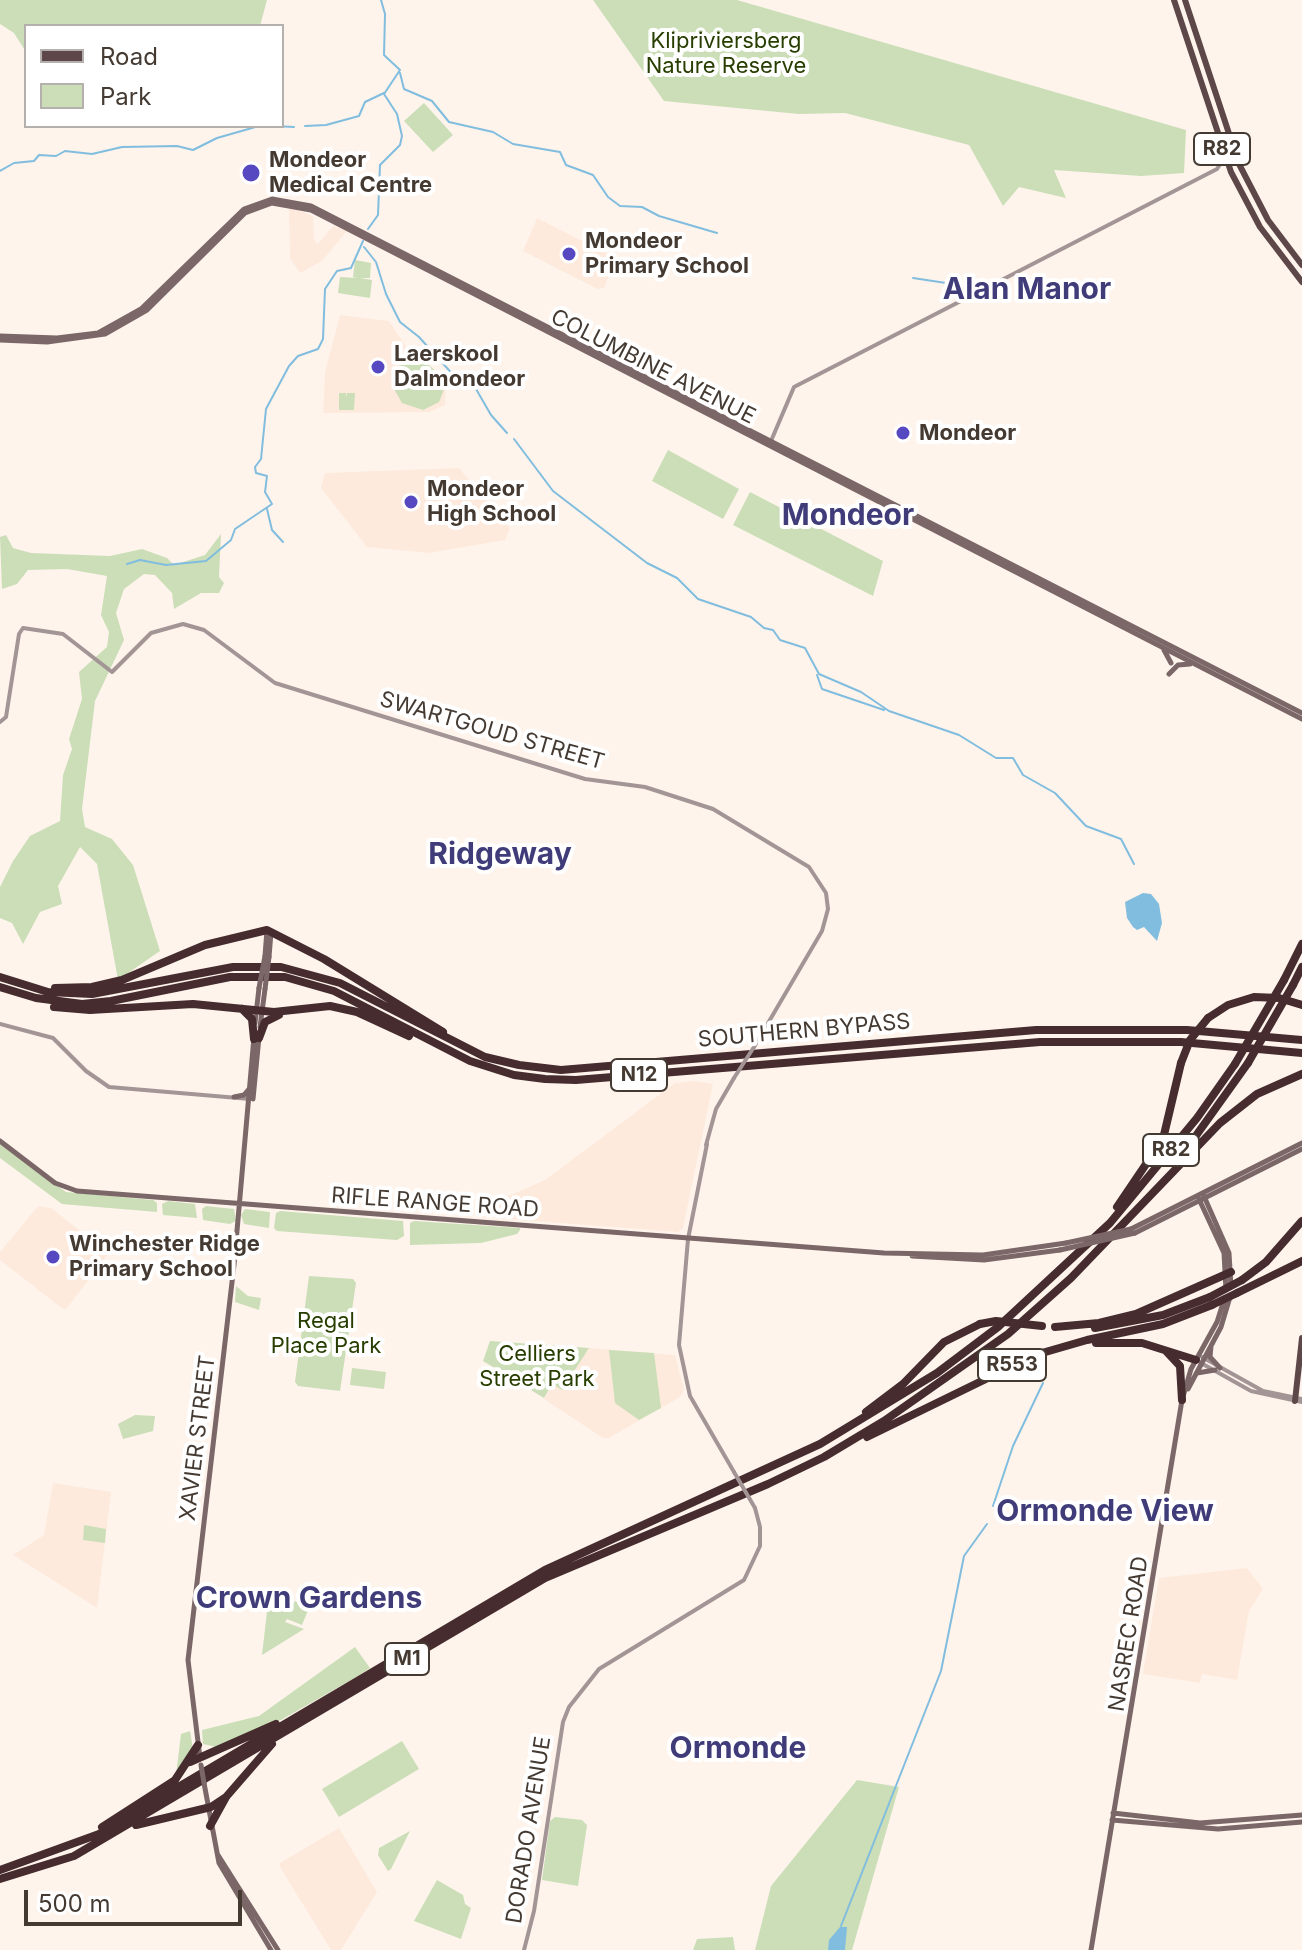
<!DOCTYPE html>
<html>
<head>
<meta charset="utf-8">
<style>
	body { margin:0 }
	#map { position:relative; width:1302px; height:1950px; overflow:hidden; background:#fef4ec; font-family:Inter,sans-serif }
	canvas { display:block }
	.legend { position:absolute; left:24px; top:24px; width:260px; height:104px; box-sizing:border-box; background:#fff; border:2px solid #b4b0ad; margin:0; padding:10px 14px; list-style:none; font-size:24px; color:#443a32 }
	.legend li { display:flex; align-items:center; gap:16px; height:40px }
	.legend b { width:40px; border:2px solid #b4b0ad }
	.scale { position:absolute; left:24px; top:1890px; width:218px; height:36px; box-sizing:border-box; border:4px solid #443a32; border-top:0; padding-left:10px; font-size:24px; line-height:28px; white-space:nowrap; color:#443a32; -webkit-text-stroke:6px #fff; paint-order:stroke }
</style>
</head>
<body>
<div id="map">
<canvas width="1302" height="1950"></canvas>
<ul class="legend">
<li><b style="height:10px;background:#5e4749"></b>Road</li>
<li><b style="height:22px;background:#cbdeb7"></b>Park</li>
</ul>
<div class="scale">500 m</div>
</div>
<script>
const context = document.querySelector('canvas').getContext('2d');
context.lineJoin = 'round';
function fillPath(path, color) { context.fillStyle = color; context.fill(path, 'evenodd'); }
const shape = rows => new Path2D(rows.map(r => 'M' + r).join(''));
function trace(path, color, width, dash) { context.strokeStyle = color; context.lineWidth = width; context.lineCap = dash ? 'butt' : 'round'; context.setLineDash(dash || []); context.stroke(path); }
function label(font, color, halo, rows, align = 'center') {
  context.font = font + ' Inter,sans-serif'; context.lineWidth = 8; context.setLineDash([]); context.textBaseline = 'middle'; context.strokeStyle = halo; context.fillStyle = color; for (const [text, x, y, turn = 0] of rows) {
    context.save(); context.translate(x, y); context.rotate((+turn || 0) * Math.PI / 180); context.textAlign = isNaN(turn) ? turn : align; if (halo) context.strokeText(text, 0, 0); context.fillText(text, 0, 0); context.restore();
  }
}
fillPath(shape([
	[292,208,313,216,314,240,318,244,333,226,347,231,322,261,300,273,290,258,289,209],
	[537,218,616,258,604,288,598,289,523,251],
	[340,315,389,321,407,348,441,375,446,386,445,405,429,412,323,413,325,372],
	[459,468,510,528,505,540,429,553,367,547,321,488,325,473],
	[695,1081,713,1084,683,1228,678,1232,482,1217,481,1208,545,1180,675,1083],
	[38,1206,51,1208,109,1253,67,1308,63,1309,0,1260,0,1252],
	[589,1348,675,1355,684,1390,680,1397,609,1438,603,1438,544,1399,552,1384,562,1389],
	[53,1483,111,1492,97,1608,13,1555,44,1535],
	[1247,1568,1263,1589,1249,1611,1237,1680,1202,1674,1200,1683,1143,1674,1159,1578],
	[339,1828,377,1892,341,1950,331,1950,280,1867,280,1863]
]), '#feeadc');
fillPath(shape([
	[0,0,267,0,260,26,26,26,26,52,14,33,0,24],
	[593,0,737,0,1186,130,1184,173,1141,176,1054,170,1066,198,1019,187,1003,206,969,145,845,113,799,114,664,101],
	[424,103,453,135,433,152,404,121],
	[355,260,371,263,370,278,360,278,372,280,370,298,338,293,340,277,357,278,353,277],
	[419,356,440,375,445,387,439,402,423,410,402,403,393,387,399,366],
	[339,393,346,393,346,398,347,393,355,393,354,410,339,410],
	[668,450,739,489,723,519,652,481],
	[750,492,883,561,873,596,733,525],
	[221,534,219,577,224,583,219,593,201,593,174,609,172,593,155,575,144,574,124,589,116,613,124,640,95,701,82,809,85,827,112,839,133,865,160,951,118,980,97,864,80,847,58,886,62,904,40,912,23,944,12,923,0,918,0,887,13,861,30,836,60,821,63,775,72,749,69,739,82,699,79,672,107,647,109,632,101,615,107,576,67,569,28,570,17,584,2,589,0,537,6,535,13,548,31,553,110,556,142,549,167,558,174,565,205,555],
	[0,1144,66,1192,153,1200,157,1203,157,1212,62,1204,0,1158],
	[168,1201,195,1204,197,1218,163,1215,162,1204],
	[206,1206,234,1209,236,1221,230,1224,203,1220,202,1209],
	[245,1209,270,1212,269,1228,244,1224,241,1215],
	[280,1211,403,1221,404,1236,397,1240,277,1231,274,1228,276,1213],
	[414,1221,520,1228,520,1230,517,1234,481,1243,410,1245,410,1223],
	[309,1276,353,1279,356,1283,340,1391,298,1386,295,1382],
	[236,1286,248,1296,261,1298,259,1310,235,1302],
	[490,1341,589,1348,562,1390,552,1384,544,1398,483,1361],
	[609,1350,654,1353,661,1408,639,1420,615,1403],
	[352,1368,386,1372,384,1389,350,1385],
	[135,1415,155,1416,153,1431,123,1439,118,1424],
	[84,1525,106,1529,105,1543,83,1540],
	[295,1601,309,1608,302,1625,287,1619,285,1622,304,1629,262,1655,268,1603,289,1612],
	[355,1647,370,1668,358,1676,281,1720,216,1747,203,1744,202,1730,259,1716],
	[190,1731,193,1749,176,1775,181,1734],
	[402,1741,419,1769,339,1817,322,1789],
	[857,1780,899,1787,852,1950,755,1950,771,1886],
	[555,1817,582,1820,587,1825,578,1886,542,1880,550,1821],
	[410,1831,391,1869,388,1871,378,1855,379,1848],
	[437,1880,463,1895,465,1904,471,1908,461,1939,414,1921],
	[733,1937,735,1950,693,1950,697,1939]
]), '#cbdeb7');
fillPath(shape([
	[1143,893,1151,894,1159,904,1162,923,1157,941,1144,927,1137,930,1133,927,1127,918,1125,902],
	[840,1927,847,1927,845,1950,828,1950,829,1940]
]), '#81bdde');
trace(shape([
	[400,73,404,89,432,101,449,122,493,132,513,144,560,152,566,165,593,175,608,197,620,206,642,207,659,216,717,233],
	[274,126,294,127],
	[305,126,326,125,359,116,365,102,384,93],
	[0,171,14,163,34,161,39,155,56,156,65,151,92,154,122,147,177,146,193,150,217,138,259,126],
	[368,229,378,215,380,165,400,145,402,136,397,114,384,94,400,70,384,55,385,14,381,0],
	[364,247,376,262,386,294,400,322,419,337,456,378,476,389,491,415,507,433],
	[913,278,979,288],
	[514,439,553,491,647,563,677,578,698,599,751,617,764,628,773,630,780,640,805,648,819,674,861,692,889,711,959,735,996,758,1013,758,1023,775,1055,793,1086,826,1121,839,1134,864],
	[267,509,272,530,283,542],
	[127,564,140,560,166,565,206,561,231,540,235,529,272,504,265,492,267,476,256,473,255,467,261,459,266,409,289,366,298,356,318,349,323,339,325,289,337,271,351,268,363,241],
	[817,675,822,689,884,710],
	[993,1506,1013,1446,1043,1383],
	[841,1926,941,1671,964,1556,987,1524]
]), '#81bdde', 2);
trace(shape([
	[771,441,794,387,1217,169,1225,157],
	[0,722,6,717,19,634,23,628,63,634,112,672,151,633,183,624,204,630,275,683,585,779,645,787,713,809,809,867,826,893,828,909,822,931,754,1047],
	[0,1024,53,1038,86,1071,109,1087,250,1099],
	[707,1144,688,1239,679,1345,690,1396,734,1472],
	[706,1145,716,1109,734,1078],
	[1202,1357,1263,1391,1302,1399],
	[1201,1363,1251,1391,1302,1402],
	[524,1950,534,1911,563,1722,569,1707,599,1669,744,1580,760,1546,760,1527,755,1508]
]), '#a39495', 4);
trace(shape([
	[0,336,57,338,98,333,141,309,244,209,272,199,311,206,1302,713],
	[0,340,47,342,105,334,147,310,245,213,272,203,311,210,1302,719],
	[1164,650,1171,663],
	[1169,674,1178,665,1190,664],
	[265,956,267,930],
	[269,957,271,932],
	[255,1023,259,988],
	[260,1027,265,989],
	[234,1097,244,1095,249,1089],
	[253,1099,259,1037],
	[0,1141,55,1183,77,1191,884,1253,983,1255,1066,1243],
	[1203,1194,1229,1253,1231,1287],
	[1198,1197,1224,1253,1226,1290],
	[1131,1229,1302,1143],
	[1135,1233,1302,1149],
	[912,1256,984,1260,1060,1250],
	[1211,1346,1210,1357,1220,1368],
	[1197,1373,1215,1370],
	[1188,1389,1221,1327,1230,1297],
	[200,1758,188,1660,234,1265,254,1037],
	[204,1783,219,1863,271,1950],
	[1113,1813,1200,1823,1302,1815],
	[1112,1820,1218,1829,1302,1822],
	[218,1855,278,1950],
	[1091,1950,1182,1400,1191,1369,1217,1322,1224,1300]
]), '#7b6768', 5);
trace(shape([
	[1174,0,1231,172,1260,227,1302,282],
	[1185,0,1239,164,1268,220,1302,265],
	[1295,1401,1302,1338]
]), '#5e4749', 6);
trace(shape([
	[0,977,48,992,92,994,233,967,281,967,340,983,485,1057,519,1065,561,1070,1036,1030,1187,1030,1302,1040],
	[1284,980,1302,944],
	[1293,985,1302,967],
	[0,987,36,998,82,1004,111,1001,230,977,285,977,334,991,470,1061,514,1075,545,1079,576,1080,1040,1042,1181,1042,1302,1053],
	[55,988,92,987,122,980,205,945,267,930,324,959,443,1032],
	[54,1007,90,1010,193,1004,274,1012,330,1006,357,1012,409,1036],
	[242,1009,252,1019,254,1039],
	[1208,1018,1228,1005,1254,997,1279,998,1302,1005],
	[259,1038,265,1022,279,1015],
	[1185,1151,1248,1063],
	[1117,1207,1163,1139,1181,1063],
	[1242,1280,1266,1262,1302,1221],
	[1237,1293,1302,1261],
	[1055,1327,1099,1323,1136,1314,1231,1272],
	[1095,1328,1163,1315,1210,1297],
	[1096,1343,1142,1343,1196,1360],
	[1166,1351,1180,1366,1182,1400],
	[866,1412,903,1384,944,1342,980,1324],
	[867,1437,1035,1355,1087,1340,1163,1324,1212,1305],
	[190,1762,276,1724],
	[136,1825,211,1807,226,1797],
	[210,1826,226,1797,272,1744],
	[102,1827,175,1780,198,1745],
	[0,1870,99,1834,545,1570,820,1444,937,1373,998,1327,1110,1223,1197,1118,1235,1064],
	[0,1879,74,1856,545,1578,768,1484,824,1457,884,1421,1008,1334,1071,1278,1220,1123,1257,1094,1302,1074]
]), '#462c2f', 8);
trace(shape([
	[734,1078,754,1047],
	[734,1472,755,1508]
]), '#a39495', 4);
trace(shape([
	[259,988,265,956],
	[265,989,269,957],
	[1066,1243,1131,1229],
	[1060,1250,1135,1233],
	[201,1765,204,1783]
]), '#7b6768', 5);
trace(shape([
	[1181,1063,1190,1040,1208,1018],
	[1248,1063,1293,985],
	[1235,1064,1284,980],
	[1210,1297,1242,1280],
	[1212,1305,1237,1293],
	[980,1324,996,1321,1042,1326]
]), '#462c2f', 8);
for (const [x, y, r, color] of [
	[251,173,10,"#5648c0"],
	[569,254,8,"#5648c0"],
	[378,367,8,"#5648c0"],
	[903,433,8,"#5648c0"],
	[411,502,8,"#5648c0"],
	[53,1257,8,"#5648c0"]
]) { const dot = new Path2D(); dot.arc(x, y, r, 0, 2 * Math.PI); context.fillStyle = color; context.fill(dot); trace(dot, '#fff', 3); }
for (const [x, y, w] of [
	[1222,149,56],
	[639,1075,56],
	[1171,1150,56],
	[1012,1365,68],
	[407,1659,44]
]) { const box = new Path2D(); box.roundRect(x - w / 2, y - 16, w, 32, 6); context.fillStyle = '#fff'; context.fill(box); trace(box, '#443a32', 2); }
label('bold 20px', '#443a32', null, [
	["R82",1222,149],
	["N12",639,1075],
	["R82",1171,1150],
	["R553",1012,1365],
	["M1",407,1659]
]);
label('22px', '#283e01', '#fff', [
	["Klipriviersberg",726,41],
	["Nature Reserve",726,66],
	["Regal",326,1321],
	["Place Park",326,1346],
	["Celliers",537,1354],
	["Street Park",537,1379]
]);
label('bold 22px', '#443a32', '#fff', [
	["Mondeor",269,160],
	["Medical Centre",269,185],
	["Mondeor",585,241],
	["Primary School",585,266],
	["Laerskool",394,354],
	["Dalmondeor",394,379],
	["Mondeor",919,433],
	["Mondeor",427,489],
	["High School",427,514],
	["Winchester Ridge",69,1244],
	["Primary School",69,1269]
], 'left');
label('22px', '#443a32', '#fff', [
	["COLUMBINE AVENUE",653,367,27],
	["SWARTGOUD STREET",492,731,16],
	["SOUTHERN BYPASS",804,1031,-5],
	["RIFLE RANGE ROAD",435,1203,4],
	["XAVIER STREET",198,1438,-83],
	["NASREC ROAD",1129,1634,-81],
	["DORADO AVENUE",529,1830,-81]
]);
label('bold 30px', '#3f3c79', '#fff', [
	["Alan Manor",1027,290],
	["Mondeor",848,516],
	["Ridgeway",500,855],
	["Ormonde View",1105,1512],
	["Crown Gardens",309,1599],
	["Ormonde",738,1749]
]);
</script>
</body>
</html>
